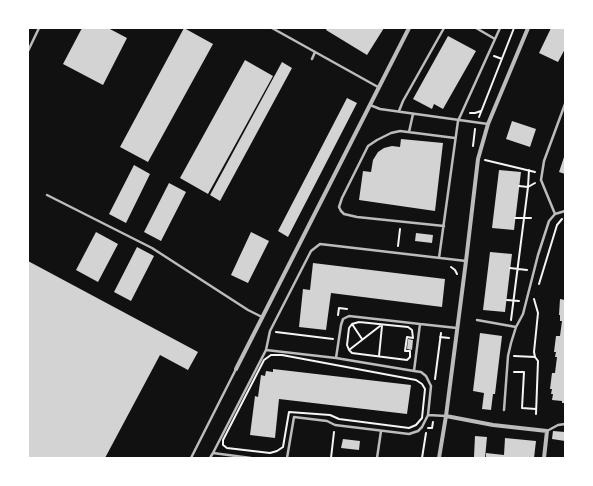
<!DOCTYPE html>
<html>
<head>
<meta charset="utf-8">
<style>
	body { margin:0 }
	#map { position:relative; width:593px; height:486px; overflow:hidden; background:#111; font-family:"Golos Text",sans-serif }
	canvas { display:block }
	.frame { position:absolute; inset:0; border:29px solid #fff; pointer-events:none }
</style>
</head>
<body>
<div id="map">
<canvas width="593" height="486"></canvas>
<div class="frame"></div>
</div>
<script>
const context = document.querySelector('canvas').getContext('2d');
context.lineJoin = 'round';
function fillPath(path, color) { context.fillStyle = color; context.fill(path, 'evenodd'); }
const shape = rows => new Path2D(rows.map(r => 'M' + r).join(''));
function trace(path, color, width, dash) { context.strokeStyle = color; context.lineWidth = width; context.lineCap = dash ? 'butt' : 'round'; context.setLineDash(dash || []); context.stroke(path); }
fillPath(shape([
	[82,28,108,28,127,38,103,85,63,64],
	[184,28,213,44,148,162,120,147],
	[327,28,384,28,367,55,326,30],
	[551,28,565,28,565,49,558,62,539,53],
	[448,36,476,51,443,109,434,104,432,109,413,99],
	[245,60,273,76,208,194,180,178],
	[282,62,292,68,220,201,210,195],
	[347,98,357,103,288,237,278,231],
	[512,121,536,129,530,147,506,139],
	[401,139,443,143,435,211,359,200,363,171,371,172,373,160,378,152,384,148,392,146,400,147],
	[565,154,565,174,559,172],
	[134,165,150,174,126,223,109,214],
	[499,170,521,172,514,230,492,228],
	[169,183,186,192,161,241,144,232],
	[96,232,118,244,98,282,76,270],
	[251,232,269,241,248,283,231,275],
	[416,233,433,235,432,243,415,241],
	[137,247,154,256,131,301,114,292],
	[490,252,512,254,505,312,483,310],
	[28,261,198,352,188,370,160,355,105,458,28,458],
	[313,263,445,279,442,307,331,293,326,330,299,327,303,289,310,290],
	[560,299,565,300,565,403,562,403,562,401,552,400,553,394,551,394,552,389,550,389,552,373,555,373,557,357,555,357,556,352,554,352,556,336,560,336,562,321,560,321,560,315,559,315],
	[480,333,502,336,495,394,493,394,491,410,482,409,484,393,473,391],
	[408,339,413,340,412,350,407,349],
	[273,369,411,385,407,414,279,399,275,438,250,435,255,396,258,397,261,375,265,376,266,371,273,372],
	[553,431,565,432,565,441,552,439],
	[475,436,487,437,485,458,474,457],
	[505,438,536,441,534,458,486,458,486,453,504,455],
	[343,439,360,441,359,450,341,448]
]), '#d3d3d3');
trace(shape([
	[494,56,502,59],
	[470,113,475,113,481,111],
	[479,117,514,28],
	[473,146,475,129],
	[485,160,535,172],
	[519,186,528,187,535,183],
	[515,218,531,218],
	[398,246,400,229],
	[451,267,455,270,457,274],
	[510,268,527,270],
	[539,284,557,225,562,219],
	[534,299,538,313,534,352,535,357],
	[507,300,519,301],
	[338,315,339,308,347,309],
	[511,320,528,187,529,170],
	[359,322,408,327,412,330,413,338,407,337,405,351,410,351,410,357,407,360,352,353,349,350,347,345,349,328,352,324,359,322],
	[352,324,362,339],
	[276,332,333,339],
	[440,337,449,338],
	[349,350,380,326],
	[271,355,282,355,416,380,422,384,425,389,422,418,416,425,409,428,339,419,330,415,289,412,283,447,277,451,270,453,227,448,223,445,223,440,264,360,271,355],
	[379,356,382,326],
	[514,356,535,357,538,361,536,414],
	[514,372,524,372,522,408,536,409],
	[435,379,441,333],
	[428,428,432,428,433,422],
	[331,458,334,432],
	[422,458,426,433]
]), '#f5f5f5', 2);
trace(shape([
	[272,28,378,87],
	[476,28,495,39],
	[28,51,39,28],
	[312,59,315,52],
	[370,105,380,109,488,124],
	[399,111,403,101,444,28],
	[409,132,413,114],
	[47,195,152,248,248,310,262,317],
	[555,214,541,180,544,161,565,104],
	[444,226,357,217,344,214,341,211,339,207,342,198,368,146,377,140,391,133,400,131,455,138],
	[439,258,458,121,500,28],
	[477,320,516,327],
	[457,328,420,324,414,371,336,358,266,350,270,331,311,251,320,244,466,261],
	[336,358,341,325,343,319,349,316,420,324],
	[414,371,421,372,426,376,431,386,428,415,446,416],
	[504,410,508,356,511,343,516,327,523,314,538,255,549,221,555,214,565,211],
	[547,431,558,425,565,424],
	[213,453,266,350],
	[191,458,236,369],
	[210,458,213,453,251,458],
	[287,458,294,417,327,421,335,425,409,434,418,431,422,427,428,415],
	[377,458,381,431]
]), '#bcbcbc', 2.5);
trace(shape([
	[236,369,409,28],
	[446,416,493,425,547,431,544,458],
	[439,458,446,416,466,261,478,159,488,124,528,28]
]), '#bcbcbc', 4);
</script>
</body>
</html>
